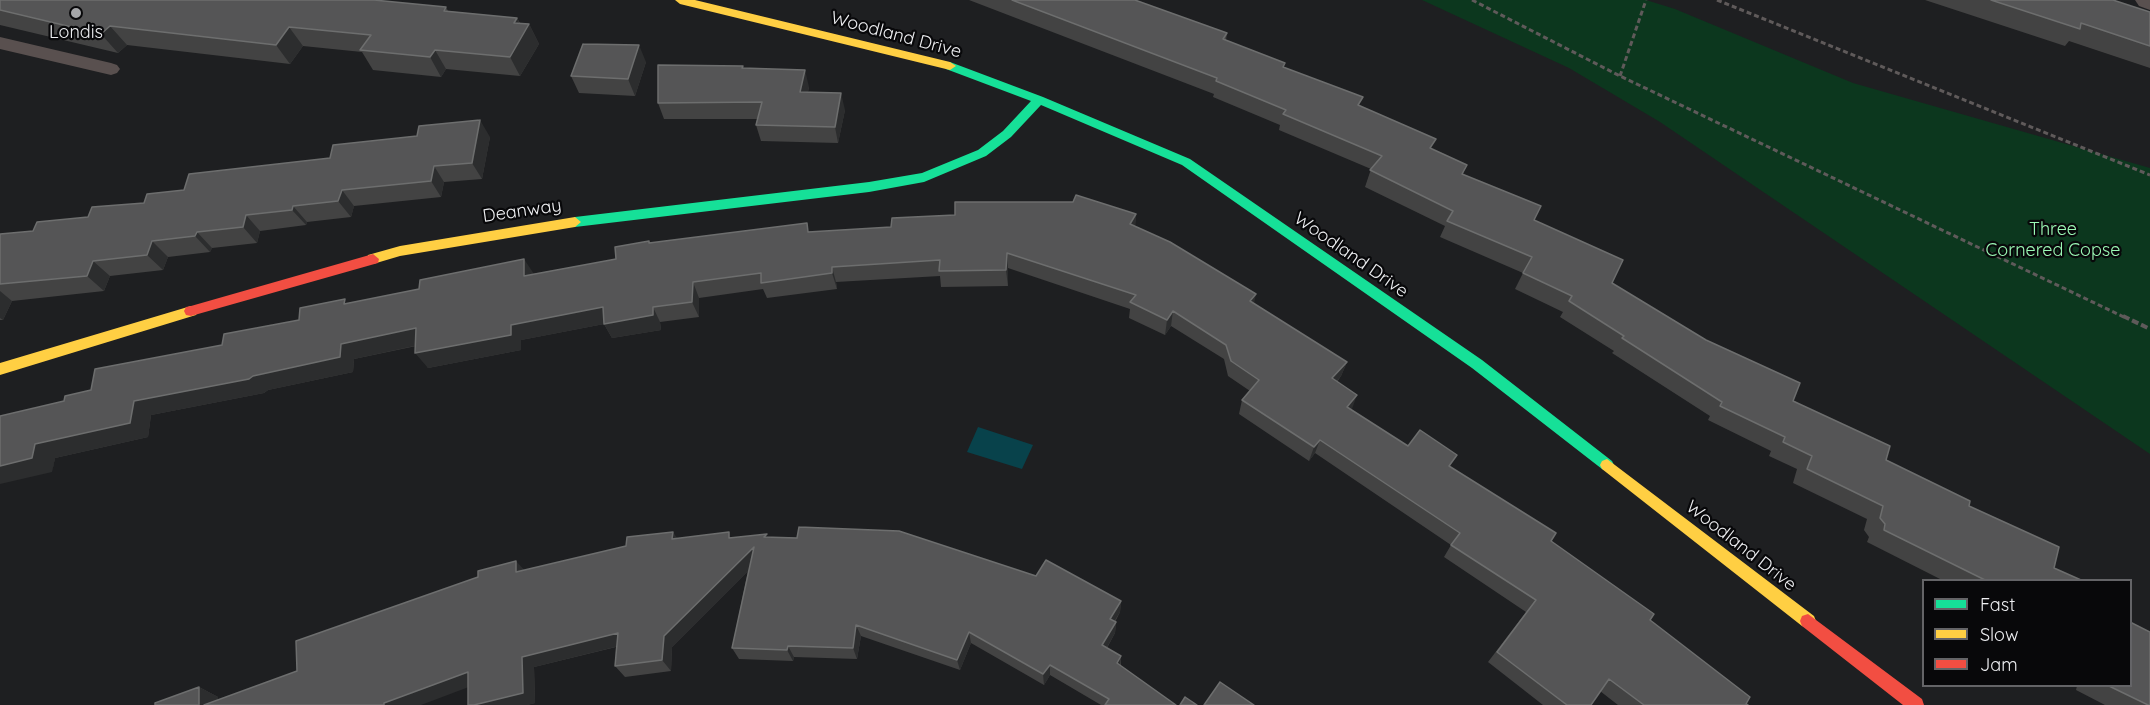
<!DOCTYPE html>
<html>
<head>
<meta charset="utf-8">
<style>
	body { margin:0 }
	#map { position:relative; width:2150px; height:705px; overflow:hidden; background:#1e1f21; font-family:Quicksand,sans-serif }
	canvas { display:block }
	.legend { position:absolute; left:1922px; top:579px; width:210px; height:108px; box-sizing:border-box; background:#08080a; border:2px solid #646467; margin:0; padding:8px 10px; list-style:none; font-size:18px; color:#eeeff2 }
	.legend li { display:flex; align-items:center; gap:12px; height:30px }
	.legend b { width:30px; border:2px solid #646467 }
</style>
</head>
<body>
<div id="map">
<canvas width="2150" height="705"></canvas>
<ul class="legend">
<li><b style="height:8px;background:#16e098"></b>Fast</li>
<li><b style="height:8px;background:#ffcf43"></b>Slow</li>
<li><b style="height:8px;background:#f24e42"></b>Jam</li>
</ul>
</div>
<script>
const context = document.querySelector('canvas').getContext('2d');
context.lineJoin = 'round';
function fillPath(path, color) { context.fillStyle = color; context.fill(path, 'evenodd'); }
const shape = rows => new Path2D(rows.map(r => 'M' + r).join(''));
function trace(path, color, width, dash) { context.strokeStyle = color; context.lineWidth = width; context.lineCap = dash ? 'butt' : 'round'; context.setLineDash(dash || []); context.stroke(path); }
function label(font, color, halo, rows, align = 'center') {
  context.font = font + ' Quicksand,sans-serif'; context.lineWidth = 4.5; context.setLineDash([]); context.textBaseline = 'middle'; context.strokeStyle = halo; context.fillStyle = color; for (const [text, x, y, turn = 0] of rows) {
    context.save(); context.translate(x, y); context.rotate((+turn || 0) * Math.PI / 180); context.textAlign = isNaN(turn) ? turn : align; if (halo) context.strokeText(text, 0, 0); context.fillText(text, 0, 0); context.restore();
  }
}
fillPath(shape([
	[1422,0,1646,0,1675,9,1853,83,2150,168,2150,454,1660,122,1569,68]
]), '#0c371e');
fillPath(shape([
	[978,427,1033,445,1022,469,967,452]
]), '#08424b');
trace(shape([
	[1472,0,1620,76,2126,318],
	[1717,0,2150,175],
	[1620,76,1646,0]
]), '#5f5a5a', 3, [5, 3]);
trace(shape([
	[2123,316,2150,329]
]), '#5f5a5a', 4, [7, 3]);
fillPath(shape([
	[0,37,111,63,117,65,120,69,117,73,111,75,0,49,0,37]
]), '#59504f');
fillPath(shape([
	[2135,0,2150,0,2150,10,2139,6,2135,0]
]), '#59504f');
fillPath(shape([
	[950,62,1043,97,1190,159,1482,360,1612,461,1614,465,1612,469,1607,471,1602,469,1472,368,1182,165,1041,105,1011,137,986,156,924,182,869,192,575,227,569,222,575,217,869,182,922,173,978,150,1003,131,1031,101,946,69,944,66,950,62]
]), '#16e098');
fillPath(shape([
	[675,0,695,0,950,62,956,66,950,70,680,4,675,0],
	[575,217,581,222,575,227,400,256,373,264,367,259,368,255,400,246,575,217],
	[191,306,196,307,198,311,196,315,0,375,0,363,191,306],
	[1607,459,1814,616,1816,621,1814,626,1808,628,1802,626,1602,469,1600,465,1602,461,1607,459]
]), '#ffcf43');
fillPath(shape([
	[373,254,379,259,378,263,191,316,186,315,184,311,186,307,191,306,373,254],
	[1808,614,1922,699,1924,705,1903,705,1802,626,1800,621,1802,616,1808,614]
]), '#f24e42');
fillPath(shape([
	[0,0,446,7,448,11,517,18,520,23,529,24,539,44,520,76,446,69,441,77,373,70,362,52,303,46,290,64,127,45,118,53,0,25],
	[969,0,1135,0,1227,33,1226,40,1284,67,1361,106,1432,149,1467,165,1463,174,1534,220,1612,283,1886,460,1969,506,2054,568,2081,580,1942,580,1867,542,1869,537,1864,530,1867,519,1793,483,1797,469,1769,456,1771,451,1708,420,1710,416,1612,353,1614,351,1560,317,1563,312,1515,289,1523,273,1440,237,1445,226,1365,187,1371,169,1279,130,1280,125,1213,97,1214,94],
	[1925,0,2113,0,2150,12,2150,68,2069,41,2065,46],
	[646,62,635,96,579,93,571,76],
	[743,66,744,69,809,87,808,92,845,110,838,143,761,141,756,125,757,119,664,119,658,103],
	[490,137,482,179,444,182,441,197,354,206,351,217,307,222,306,225,260,231,257,243,212,248,210,252,168,257,163,270,110,276,104,291,12,301,3,320,0,320,0,234,33,231,144,203,184,190,330,158],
	[1136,214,1135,226,1254,304,1347,362,1341,376,1337,382,1351,410,1408,446,1450,467,1551,541,1650,620,1748,705,1618,705,1600,691,1591,705,1543,705,1488,662,1526,612,1444,557,1451,545,1315,453,1309,461,1239,414,1242,400,1250,391,1228,376,1224,359,1171,326,1165,335,1129,318,1130,309,1008,268,1008,286,941,287,940,276,836,282,837,289,767,298,763,289,699,298,699,317,660,322,661,330,612,338,604,324,521,340,521,350,428,368,416,346,354,359,353,372,268,390,264,393,151,415,148,437,55,458,52,472,64,401,91,390,222,345,349,303,533,274,616,259,649,241,650,243,810,232],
	[768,537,1036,576,1121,601,1120,612,1115,622,1116,622,1115,633,1107,648,1121,656,1121,666,1176,705,1101,705,1050,675,1044,685,971,643,960,670,861,636,857,659,794,657,793,661,739,659,732,648,748,571,672,647,671,671,625,677,615,666,616,647,534,667,535,703,527,705,468,705,468,687,155,705,199,687,218,697,218,700,297,671,525,570,677,538],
	[2077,686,2130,686,2150,705,2105,705,2076,690]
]), '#434343');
fillPath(shape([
	[517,18,524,33,529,24,539,44,520,76,510,57,514,23],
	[110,26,127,45,118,53,101,34],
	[289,27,303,46,290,64,276,45],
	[639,45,646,62,635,96,628,79],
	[435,50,446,69,441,77,430,57],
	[805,70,809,87,804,109,800,92],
	[841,93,845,110,838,143,835,127],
	[480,120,490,137,482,179,472,163],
	[434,166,444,182,441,197,431,181],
	[342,190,354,206,351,217,338,201],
	[293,206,307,222,306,225,292,210],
	[1136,214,1135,229,1130,224],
	[246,215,260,231,257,243,243,227],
	[197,232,212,248,210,252,195,236],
	[152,241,168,257,163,270,147,255],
	[1007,253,1008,268,1008,286,1006,270],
	[524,259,534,274,524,276],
	[93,261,110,276,104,291,87,276],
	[832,267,836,282,837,289,832,273],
	[693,282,699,298,699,317,692,302],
	[0,291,12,301,3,320,0,318],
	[1256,294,1253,309,1250,301],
	[603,307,653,307,660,322,661,330,612,338,604,324,521,340,521,350,428,368,415,353,511,325],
	[1173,311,1171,326,1165,335,1167,320],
	[416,328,428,343,354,359,353,372,268,390,264,393,151,415,148,437,55,458,52,472,0,484,0,466,35,444,134,401,253,376,341,344],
	[1347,362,1341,376,1327,393,1332,378],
	[1357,395,1352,409,1342,421,1347,407],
	[1320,440,1315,453,1309,461,1314,447],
	[673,532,681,544,672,539],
	[754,547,760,559,672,647,671,671,662,660,664,636],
	[516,561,528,574,516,572],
	[1121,601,1120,612,1109,630,1110,619],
	[1116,622,1115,633,1102,656,1102,645],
	[856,625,861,636,857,659,853,648],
	[969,632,971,643,960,670,957,660],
	[618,633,627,644,534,667,535,703,527,705,474,705,522,657],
	[788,646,794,657,793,661,787,650],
	[1121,656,1120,667,1117,663],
	[1050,665,1050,675,1044,685,1043,674],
	[468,672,482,682,421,705,384,705,384,703],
	[199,687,218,697,218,705,199,705]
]), '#2c2d2e');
const building = shape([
	[0,0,374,0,446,7,444,11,517,18,514,23,529,24,510,57,435,50,430,57,360,50,371,35,289,27,276,45,110,26,101,34,0,10,0,0],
	[1012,0,1135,0,1227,33,1223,39,1285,63,1283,67,1363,97,1358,105,1436,139,1430,148,1467,165,1462,174,1541,206,1534,220,1623,260,1612,283,1706,340,1800,383,1793,401,1890,446,1886,460,1970,501,1969,506,2059,547,2054,568,2081,580,1985,580,1884,530,1885,524,1880,518,1883,506,1807,469,1812,456,1783,442,1785,437,1720,406,1722,402,1622,338,1624,336,1569,301,1572,296,1523,273,1532,257,1447,221,1453,211,1370,170,1382,156,1283,114,1286,110,1216,81,1217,78,1012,0],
	[1991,0,2113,0,2150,12,2150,46,2081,23,2080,29,1991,0],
	[583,44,639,45,628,79,571,76,583,44],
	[658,65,743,66,742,68,805,70,800,92,841,93,835,127,756,125,762,102,658,103,658,65],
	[480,120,472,163,434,166,431,181,342,190,338,201,293,206,292,210,246,215,243,227,197,232,195,236,152,241,147,255,93,261,87,276,0,284,0,234,33,231,37,222,88,217,92,207,144,203,147,194,184,190,189,174,330,158,333,145,417,136,419,126,480,120],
	[1076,195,1136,214,1130,224,1170,242,1256,294,1250,301,1347,362,1332,378,1357,395,1347,407,1408,446,1420,430,1457,455,1449,466,1556,533,1551,541,1654,614,1650,620,1750,697,1746,704,1748,705,1644,705,1609,679,1591,705,1567,705,1497,652,1536,600,1451,545,1460,533,1320,440,1314,447,1242,400,1259,380,1231,361,1226,345,1173,311,1167,320,1130,302,1136,295,1007,253,1006,270,939,271,940,260,832,267,832,273,761,283,761,273,693,282,692,302,653,307,653,315,604,324,603,307,511,325,511,335,415,353,416,328,341,344,340,357,253,376,249,379,134,401,130,423,35,444,32,458,0,466,0,416,64,401,65,396,91,390,95,369,222,345,224,334,299,320,300,308,345,299,344,304,419,289,420,280,524,259,524,276,616,259,615,247,649,241,649,243,807,223,808,232,891,227,892,218,955,215,955,202,1073,202,1076,195],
	[799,527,899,531,1036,576,1046,560,1121,601,1110,619,1116,622,1102,645,1121,656,1117,663,1176,705,1105,705,1109,699,1050,665,1043,674,969,632,957,660,856,625,853,648,788,646,787,650,732,648,754,547,664,636,662,660,615,666,618,633,522,657,523,693,474,705,468,705,468,672,384,703,384,705,204,705,297,671,296,641,478,577,478,571,516,561,516,572,626,546,627,537,673,532,672,539,729,532,729,538,767,534,764,537,797,538,799,527],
	[2130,622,2150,632,2150,705,2148,705,2109,686,2130,686,2130,622],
	[1220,682,1254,705,1204,705,1220,682],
	[199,687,199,705,155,705,155,703,199,687],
	[1185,697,1197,705,1180,705,1185,697]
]);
fillPath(building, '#555556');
trace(building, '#6d6e6e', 1.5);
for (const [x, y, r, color] of [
	[76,13,6,"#a5a6a9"]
]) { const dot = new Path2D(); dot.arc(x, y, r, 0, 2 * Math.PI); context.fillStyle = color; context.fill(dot); trace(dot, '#08080a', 2); }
label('18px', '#eeeff2', '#08080a', [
	["Londis",76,33]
]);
label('18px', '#eeeff2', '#08080a', [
	["Woodland Drive",896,35,15],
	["Deanway",522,211,-8],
	["Woodland Drive",1351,255,35],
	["Woodland Drive",1741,546,38]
]);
label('18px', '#9bf9b5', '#08080a', [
	["Three",2053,230],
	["Cornered Copse",2053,251]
]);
</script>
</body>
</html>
